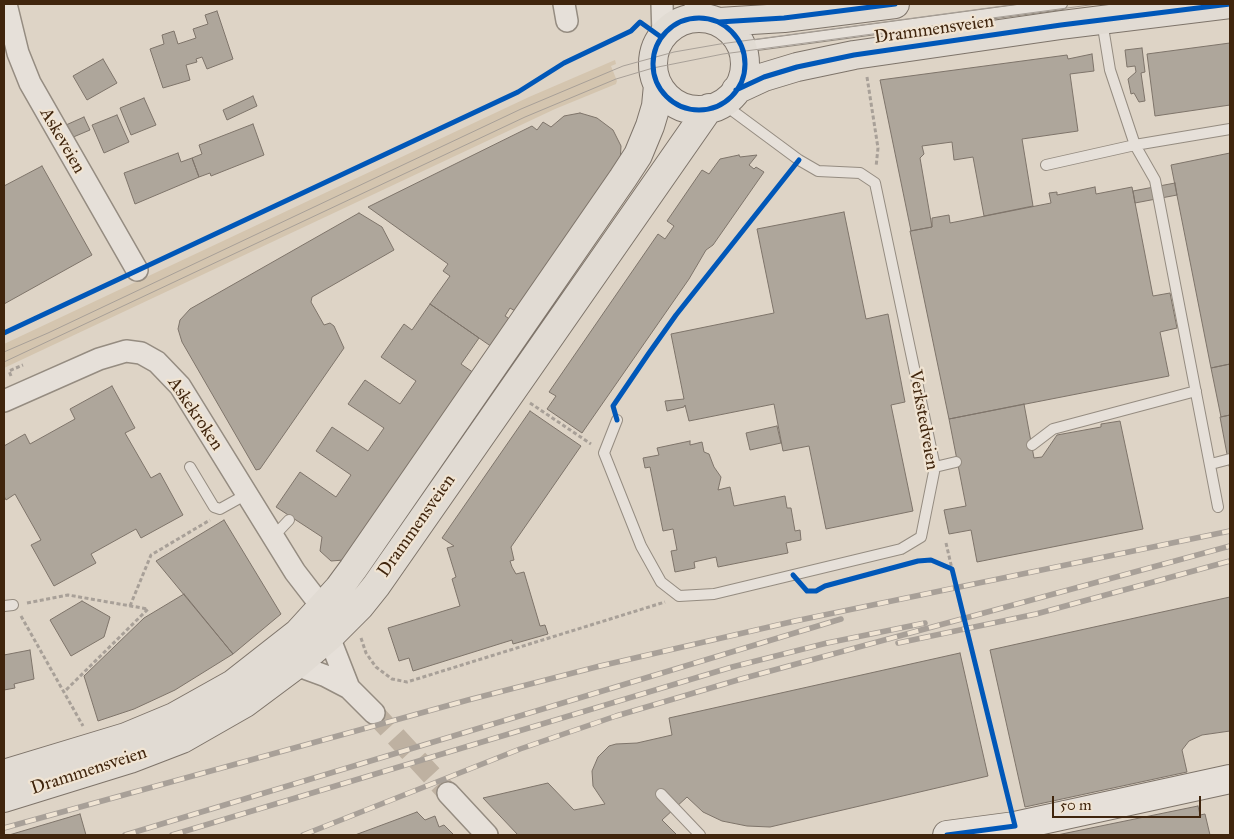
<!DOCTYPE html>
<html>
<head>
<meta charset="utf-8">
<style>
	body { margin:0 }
	#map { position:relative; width:1234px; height:839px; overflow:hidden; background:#ded4c6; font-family:"IM FELL Great Primer",serif }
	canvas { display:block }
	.frame { position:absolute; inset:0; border:5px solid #40250d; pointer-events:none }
	.scale { position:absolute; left:1052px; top:796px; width:149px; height:22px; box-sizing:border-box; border:2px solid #40250d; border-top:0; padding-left:6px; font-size:15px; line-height:18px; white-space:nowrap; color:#40250d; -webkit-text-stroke:4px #f0e4d3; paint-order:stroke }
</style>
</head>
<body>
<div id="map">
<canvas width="1234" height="839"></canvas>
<div class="frame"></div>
<div class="scale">50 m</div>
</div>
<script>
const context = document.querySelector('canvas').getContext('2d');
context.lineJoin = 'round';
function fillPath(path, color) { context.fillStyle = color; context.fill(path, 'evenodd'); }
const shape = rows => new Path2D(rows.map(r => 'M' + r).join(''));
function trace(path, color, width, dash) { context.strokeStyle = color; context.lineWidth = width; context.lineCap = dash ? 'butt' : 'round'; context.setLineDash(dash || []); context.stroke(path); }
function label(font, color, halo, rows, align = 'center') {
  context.font = font + ' "IM FELL Great Primer",serif'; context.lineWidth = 4.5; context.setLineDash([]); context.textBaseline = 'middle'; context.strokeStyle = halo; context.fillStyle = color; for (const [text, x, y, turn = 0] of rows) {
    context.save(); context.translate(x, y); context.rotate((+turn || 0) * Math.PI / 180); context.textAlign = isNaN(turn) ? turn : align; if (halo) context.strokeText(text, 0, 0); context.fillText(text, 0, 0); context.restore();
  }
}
fillPath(shape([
	[615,60,616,64,611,66,617,81,616,84,555,109,4,368,4,344,529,97]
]), '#d4c5af');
const building = shape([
	[217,11,233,59,207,69,202,57,196,59,197,62,186,65,190,80,163,88,150,49,164,44,162,35,174,31,178,44,196,38,193,29,208,24,205,15,217,11],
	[1230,43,1230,105,1155,116,1147,54,1230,43],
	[1142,48,1145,72,1141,73,1145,101,1139,102,1134,93,1131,94,1128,79,1136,72,1135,66,1127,67,1125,50,1142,48],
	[1092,54,1094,71,1070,74,1078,131,1022,139,1033,206,984,216,973,157,954,160,952,142,922,146,924,154,920,158,932,227,911,231,880,80,1067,55,1068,59,1092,54],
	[103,59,117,83,87,100,73,76,103,59],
	[253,96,257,106,227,120,223,110,253,96],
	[144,98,156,125,131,135,120,108,144,98],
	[580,113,597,118,613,130,621,146,620,164,517,312,510,308,505,316,511,320,492,347,430,304,450,276,443,271,448,264,368,207,532,126,537,130,543,122,551,127,564,116,580,113],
	[117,115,129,142,104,153,92,125,117,115],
	[84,117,90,130,71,138,66,125,84,117],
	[253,124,264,155,211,176,210,173,199,177,192,158,202,154,199,145,253,124],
	[178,153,181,162,192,158,199,177,135,204,124,173,178,153],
	[1230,153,1230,364,1211,368,1171,165,1230,153],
	[739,155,740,157,757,155,749,165,754,169,756,167,764,172,713,245,706,250,689,279,582,433,547,409,556,396,549,392,658,234,665,239,674,226,667,221,702,170,709,174,720,159,739,155],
	[42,166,92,255,4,304,4,186,42,166],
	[1175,183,1177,195,1135,203,1133,191,1175,183],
	[1095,187,1096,194,1132,187,1153,296,1170,293,1177,328,1160,332,1169,376,949,419,910,231,932,227,932,218,949,215,950,223,1051,203,1049,193,1057,192,1057,195,1095,187],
	[844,212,866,319,888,314,905,402,891,405,913,511,826,529,809,446,783,451,774,404,689,421,685,405,684,407,667,411,665,401,684,399,671,334,774,313,757,229,844,212],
	[359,213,382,227,394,250,312,297,311,302,324,325,330,323,334,326,344,348,260,469,256,470,182,342,178,329,180,320,190,309,359,213],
	[430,304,479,338,461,364,474,373,344,560,331,561,320,551,322,537,276,507,300,472,336,497,351,475,316,451,332,427,368,451,384,428,348,404,365,380,400,404,416,381,381,357,404,324,412,330,430,304],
	[1230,364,1230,415,1221,417,1211,368,1230,364],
	[112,386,135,428,125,433,151,478,160,473,183,515,141,538,136,529,91,554,96,563,54,586,31,545,41,540,15,494,6,500,4,496,4,446,25,434,30,444,75,419,70,409,112,386],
	[1024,404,1034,458,1042,457,1057,435,1101,427,1101,424,1120,421,1143,529,977,562,971,530,949,534,944,510,966,506,949,419,1024,404],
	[530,411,581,446,511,547,514,560,510,561,512,567,516,574,524,572,540,626,545,625,548,634,513,644,512,640,413,671,409,658,399,661,388,628,460,606,452,579,456,577,447,548,454,546,442,538,530,411],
	[1230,415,1230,470,1220,417,1230,415],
	[777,426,781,443,750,450,746,433,777,426],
	[690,441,690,445,702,442,704,452,709,454,714,467,721,477,718,490,730,487,734,506,785,496,787,508,791,508,795,531,800,530,801,540,786,543,788,553,718,567,716,557,694,562,695,568,675,572,671,551,677,550,673,529,663,531,650,467,645,468,643,458,659,455,657,448,690,441],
	[224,520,281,614,233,654,156,561,224,520],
	[184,594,233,654,175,690,134,709,98,721,84,676,144,618,184,594],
	[1230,597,1230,731,1202,735,1189,741,1182,750,1187,772,1025,807,990,650,1230,597],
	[82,601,110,617,104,637,71,656,50,620,82,601],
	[30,650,34,679,14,684,15,688,4,690,4,655,30,650],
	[960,653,988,776,770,827,747,826,722,821,703,812,687,797,662,820,677,835,518,835,483,798,548,783,574,810,605,804,593,786,592,771,598,757,609,746,616,744,637,743,672,735,669,718,960,653],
	[1198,806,1200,815,1205,814,1210,835,1057,835,1198,806],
	[417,812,425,820,435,816,439,827,444,825,454,835,355,835,417,812],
	[80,814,86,835,9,835,80,814]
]);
fillPath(building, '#aea69b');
trace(building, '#7e746a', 1);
trace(shape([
	[374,713,448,793]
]), '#beb1a1', 21, [21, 11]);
const lane = shape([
	[1102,21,1110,70,1135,145,1230,129],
	[742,47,1062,4],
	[1046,165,1135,145,1155,180,1218,507],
	[617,420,604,453,641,546,661,582,679,596,714,594,793,575,901,549,921,537,935,467,875,183,860,173,818,171,799,160,722,103],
	[1032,445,1053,429,1196,391],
	[1211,464,1230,459],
	[190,467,214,507,220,509,247,494],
	[935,467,956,462],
	[273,537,289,520],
	[4,606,13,605],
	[661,794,700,835]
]);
const street = shape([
	[6,4,18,53,30,83,137,270],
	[564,4,567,21],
	[662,4,663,35],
	[695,4,706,18],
	[4,401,99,359,126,351,141,353,157,362,180,386,295,572,322,607],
	[329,637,349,688],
	[296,665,326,676,349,688,374,713],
	[448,793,487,835]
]);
const secondary = shape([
	[947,835,1015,826,1230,779]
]);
const primary = shape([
	'653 64a46 46 0 1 1 92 0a46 46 0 1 1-92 0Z',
	[719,22,784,18,895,4],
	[736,90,764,77,797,67,854,55,1061,25,1230,4],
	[4,774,126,737,174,717,233,684,298,633,339,588,353,569,623,178,638,155,650,126,656,106,658,85],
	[4,798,130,759,182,739,245,703,296,665,329,637,360,606,376,586,709,108]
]);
trace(lane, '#958c81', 12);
trace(street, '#958c81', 24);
trace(secondary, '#7e746a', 30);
trace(primary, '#7e746a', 30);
trace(shape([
	[867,77,878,148,876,167],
	[11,376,9,371,23,365],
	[530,403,591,444],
	[946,543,952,569],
	[27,603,68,595,148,609,65,691],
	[130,606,151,555,210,520],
	[21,616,83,726],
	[361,638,366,653,376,667,392,679,407,682,665,602]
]), '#a8a098', 3, [4, 2.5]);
trace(lane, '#e6e0d9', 10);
trace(street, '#e6e0d9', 21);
trace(secondary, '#e6e0d9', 28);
trace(primary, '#e1dbd3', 28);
trace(shape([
	[4,352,48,333,521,109,623,66,674,52,720,44,1018,4],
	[4,362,525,117,616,79,653,68,723,54,1097,4]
]), '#a8a098', 1);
const rail = shape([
	[898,643,1036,614,1230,561],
	[4,828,468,700,600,666,795,621,1230,531],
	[125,835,841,619],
	[172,835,732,667,827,643,925,623],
	[303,835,520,749,616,716,741,679,1230,546]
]);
trace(rail, '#a8a098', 5.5);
trace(rail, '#f0e4d3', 4, [11]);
trace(shape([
	'653 64a46 46 0 1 1 92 0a46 46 0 1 1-92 0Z',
	[719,22,784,18,895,4],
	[736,90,764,77,797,67,854,55,1061,25,1230,4],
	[4,333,518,92,564,63,631,31,640,22,661,37],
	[617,420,613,406,649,353,676,315,799,160],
	[793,575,807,591,816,591,825,586,918,561,931,560,952,569,1015,826,947,835]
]), '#0057b8', 5);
label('18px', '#40250d', '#f0e4d3', [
	["Drammensveien",934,30,-8],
	["Askeveien",62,141,60],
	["Askekroken",195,414,56],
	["Verkstedveien",923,420,80],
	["Drammensveien",417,526,-55],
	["Drammensveien",89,771,-18]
]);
</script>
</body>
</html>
